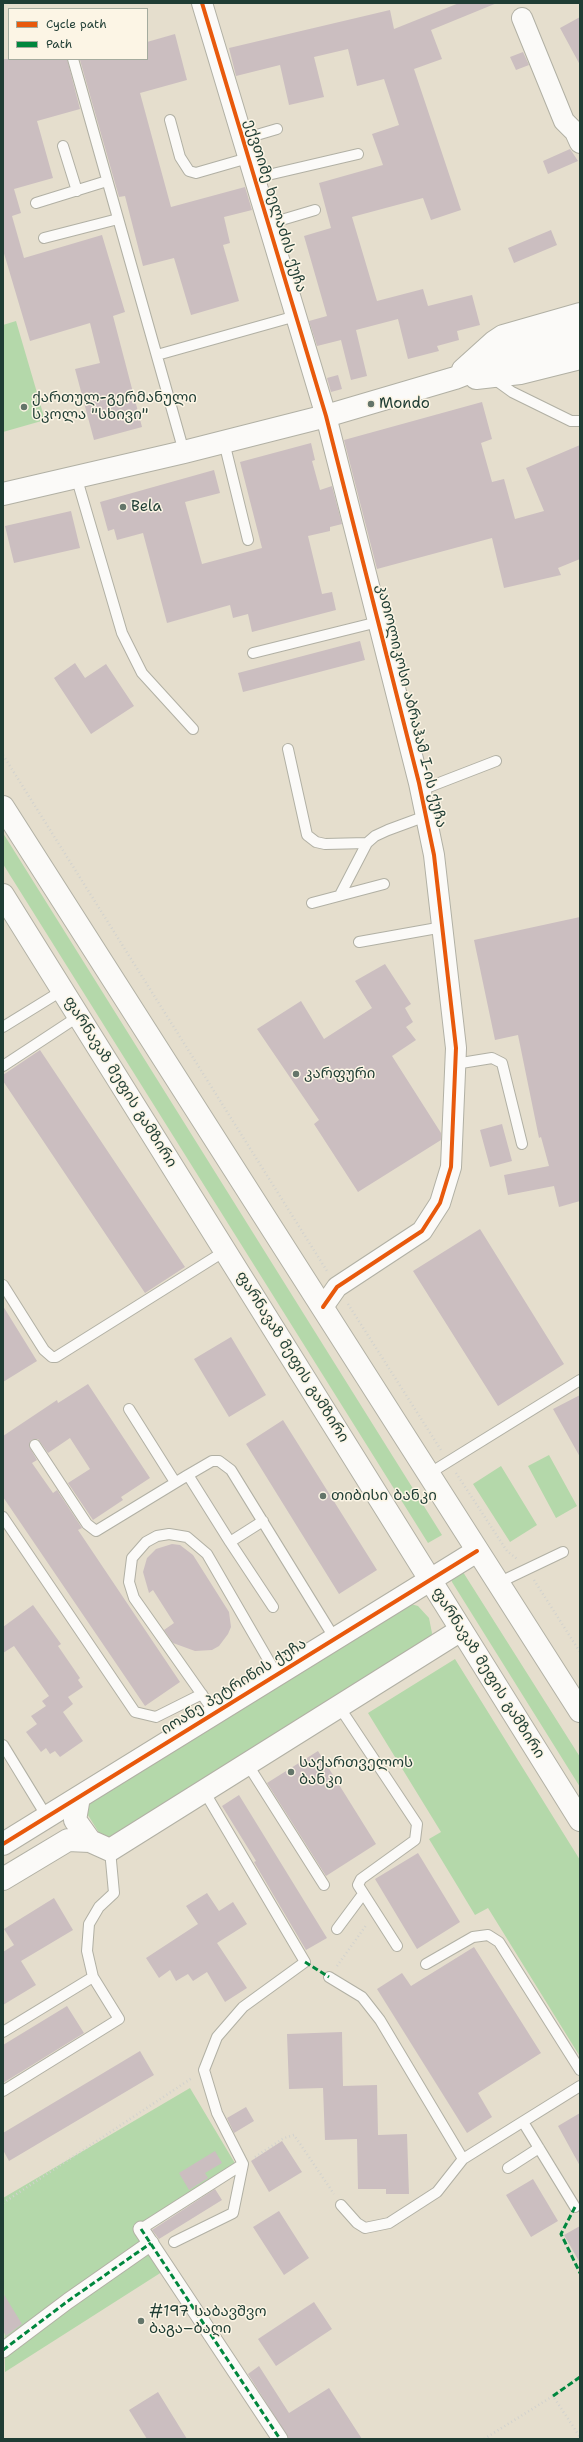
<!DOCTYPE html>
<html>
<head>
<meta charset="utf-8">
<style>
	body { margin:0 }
	#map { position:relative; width:583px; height:2442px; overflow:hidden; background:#e5decd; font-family:"Shantell Sans",sans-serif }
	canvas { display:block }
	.frame { position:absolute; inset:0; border:4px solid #1f3d34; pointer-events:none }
	.legend { position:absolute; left:8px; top:8px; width:140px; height:52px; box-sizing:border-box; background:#fcf5e5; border:1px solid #a4ab9e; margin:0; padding:5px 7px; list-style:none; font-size:12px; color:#1f3d34 }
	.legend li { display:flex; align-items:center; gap:8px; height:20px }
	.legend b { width:20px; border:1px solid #a4ab9e }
</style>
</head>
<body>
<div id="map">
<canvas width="583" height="2442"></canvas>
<div class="frame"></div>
<ul class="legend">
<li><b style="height:5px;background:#e8590c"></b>Cycle path</li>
<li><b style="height:5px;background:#00873e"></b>Path</li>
</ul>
</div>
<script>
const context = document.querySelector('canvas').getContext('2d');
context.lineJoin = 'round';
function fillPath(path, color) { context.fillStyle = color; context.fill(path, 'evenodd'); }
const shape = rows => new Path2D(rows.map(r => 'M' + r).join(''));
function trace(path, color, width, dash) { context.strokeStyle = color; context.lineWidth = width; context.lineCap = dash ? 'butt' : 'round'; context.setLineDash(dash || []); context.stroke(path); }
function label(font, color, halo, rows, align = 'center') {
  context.font = font + ' "Shantell Sans","Noto Sans Georgian",sans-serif'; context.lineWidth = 3; context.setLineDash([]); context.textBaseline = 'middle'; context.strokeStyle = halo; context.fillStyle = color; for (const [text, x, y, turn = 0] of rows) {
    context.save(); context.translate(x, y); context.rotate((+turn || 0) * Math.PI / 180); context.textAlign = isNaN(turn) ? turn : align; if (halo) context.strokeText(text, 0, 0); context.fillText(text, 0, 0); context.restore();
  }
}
fillPath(shape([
	[16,321,45,420,3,432,3,325],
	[3,833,442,1535,428,1543,3,864],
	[549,1455,577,1506,556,1518,528,1466],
	[501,1466,537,1525,510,1542,473,1484],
	[463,1572,580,1757,580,1787,452,1582,451,1578],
	[411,1604,418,1606,429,1618,432,1633,431,1640,109,1839,101,1836,86,1812,87,1804],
	[455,1659,580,1860,579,2055,488,1908,475,1915,429,1839,441,1832,368,1713],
	[190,2088,236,2165,136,2227,165,2270,5,2372,3,2198]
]), '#b4d8aa');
fillPath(shape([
	[459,3,497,3,431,30,442,59,414,69,461,210,431,220,423,198,352,217,377,301,423,289,428,306,472,295,480,325,457,331,459,340,437,346,439,351,408,359,398,319,356,330,367,376,351,380,341,340,317,346,309,321,327,316,304,236,331,228,319,183,383,165,372,134,399,125,384,79,357,86,348,49,314,57,324,97,289,105,280,65,236,76,229,48,390,10,394,29],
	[580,17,580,65,560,28],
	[175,34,187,80,140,93,171,207,245,187,252,210,224,217,230,243,223,245,239,301,191,315,174,258,143,266,125,196,119,197,80,60,147,59,147,42],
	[523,52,529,65,516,70,510,57],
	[3,59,67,59,80,109,37,121,53,178,14,189,21,213,12,216,24,258,102,235,125,312,113,316,142,427,94,440,75,369,100,363,90,323,30,341,3,250],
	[570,149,578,161,548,174,543,161],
	[551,230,557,245,514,263,508,248],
	[338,375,342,389,331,392,327,378],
	[482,402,492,439,481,443,492,482,504,479,515,519,544,511,526,468,580,445,580,559,558,568,561,575,504,588,492,538,377,569,344,440],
	[311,443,315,460,312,461,320,490,332,486,342,524,330,527,330,531,308,536,322,594,332,592,336,610,252,632,248,614,233,618,230,605,167,623,143,533,117,540,114,529,108,531,100,502,214,470,220,493,185,502,202,564,262,548,240,462],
	[71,511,80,548,14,563,5,526],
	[360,641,365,660,243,692,238,673],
	[75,663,85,678,106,664,134,706,91,734,54,678],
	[580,917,580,1201,559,1207,554,1186,508,1195,504,1175,549,1166,541,1137,539,1138,518,1035,495,1040,474,940],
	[385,964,411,1004,405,1008,413,1022,406,1027,416,1040,392,1056,441,1133,441,1140,358,1192,314,1124,319,1120,257,1029,301,1001,324,1039,372,1008,355,981],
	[40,1050,185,1267,145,1293,3,1081,3,1075],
	[502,1124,512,1161,490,1167,480,1130],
	[480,1229,564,1364,498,1406,413,1271],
	[3,1306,37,1361,3,1382],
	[231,1337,266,1395,229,1417,194,1359],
	[88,1384,150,1478,121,1497,123,1500,93,1520,68,1483,90,1469,70,1438,48,1453,38,1439,31,1440,29,1446,37,1460,32,1463,53,1493,57,1490,82,1528,78,1530,180,1682,145,1706,3,1497,3,1436,57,1400,58,1403],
	[580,1395,580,1457,553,1409],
	[283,1420,377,1570,339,1594,246,1444],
	[172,1544,180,1545,193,1555,229,1612,231,1627,228,1634,219,1646,212,1650,195,1651,173,1643,164,1630,174,1623,153,1590,149,1593,143,1572,147,1558,156,1549],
	[33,1605,61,1644,58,1646,80,1678,78,1680,83,1687,68,1697,73,1704,63,1712,83,1741,60,1757,55,1751,50,1754,46,1748,41,1752,26,1732,37,1724,31,1716,46,1706,42,1701,49,1696,14,1646,3,1653,3,1627],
	[318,1751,376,1844,326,1876,267,1783],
	[239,1795,327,1938,306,1950,254,1862,256,1861,222,1806],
	[418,1853,460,1922,417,1949,375,1879],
	[207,1893,219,1911,233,1902,247,1924,217,1943,247,1988,225,2002,207,1972,193,1981,188,1974,176,1981,170,1970,159,1978,146,1958,198,1924,186,1906],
	[54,1898,73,1930,21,1961,36,1985,3,2005,3,1952,14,1945,4,1929],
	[474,1947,541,2053,478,2093,492,2117,467,2133,377,1989,402,1973,411,1986],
	[67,2006,84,2033,3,2083,3,2045],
	[342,2032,343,2086,377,2085,378,2135,407,2134,409,2194,386,2194,386,2189,358,2189,357,2139,325,2140,323,2088,289,2089,287,2034],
	[140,2051,154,2075,9,2161,3,2150,3,2133],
	[246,2107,254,2121,234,2133,227,2118],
	[580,2113,580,2166,558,2126],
	[282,2141,302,2172,269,2192,251,2161],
	[215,2151,222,2163,205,2173,208,2178,189,2190,179,2173],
	[533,2179,558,2221,531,2237,506,2195],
	[215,2189,222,2200,159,2239,152,2230],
	[279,2211,309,2258,284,2275,253,2227],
	[580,2226,580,2263,564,2235],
	[3,2293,22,2324,6,2336,3,2331],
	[314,2302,332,2329,276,2366,258,2339],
	[259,2366,289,2413,329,2388,362,2439,289,2439,248,2374],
	[158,2392,187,2439,147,2439,129,2410]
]), '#cbbec0');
const service = shape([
	[73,59,184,452],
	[170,120,180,157,189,171,196,173,248,158],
	[243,139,277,129],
	[63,146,77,191],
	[255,178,358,154],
	[36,203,107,181],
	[268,224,315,210],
	[44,238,118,219],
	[157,355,296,316],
	[494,379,512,392,571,421,580,421],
	[224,442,248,540],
	[76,476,122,633,142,673,193,729],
	[253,653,378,622],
	[288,749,307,835,316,842,325,844,367,843],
	[421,790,496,761],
	[340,895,367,843,375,836,388,830,426,816],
	[312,903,384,884],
	[359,942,443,927],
	[3,1027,63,990],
	[455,1064,492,1058,502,1063,522,1144],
	[3,1066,79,1016],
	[3,1285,44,1350,52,1357,56,1357,225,1251],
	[129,1409,175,1482],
	[35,1445,87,1524,96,1531,188,1475,230,1542,263,1521],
	[430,1473,580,1380],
	[188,1475,212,1461,219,1461,231,1470,335,1639],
	[3,1517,135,1712,156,1717,202,1694],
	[230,1542,273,1607],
	[498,1583,563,1552],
	[340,1708,417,1824,415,1840,361,1879,358,1885,397,1946],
	[215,1713,134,1598,129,1582,132,1558,146,1542,157,1536,169,1534,187,1537,207,1554,277,1675],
	[3,1745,47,1817],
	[248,1765,324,1885],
	[337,1929,363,1894],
	[426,1964,473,1937,488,1935,499,1942,580,2070],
	[329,1977,362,1997,380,2020,463,2159,437,2192,389,2223,365,2228,357,2223,341,2205],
	[3,2032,93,1977],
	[3,2091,119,2019,93,1977,87,1951,89,1924,99,1907,114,1893,110,1850],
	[523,2122,575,2207],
	[463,2159,580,2086],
	[508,2168,539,2148],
	[141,2229,243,2164],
	[174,2242,233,2213,243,2164,217,2113,204,2070,217,2037,243,2007,305,1962,204,1791]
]);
const pedestrian = shape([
	[141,2229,280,2439],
	[3,2350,68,2301,151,2243]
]);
const minor = shape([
	[202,3,326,416,419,783,434,855,456,1048,451,1167,440,1203,422,1231,337,1287,323,1307],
	[522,18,564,121,575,132,580,143]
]);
const tertiary = shape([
	[79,1797,75,1820,90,1841],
	[3,1844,477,1551],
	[3,1879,68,1840,90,1841,110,1850,461,1630]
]);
const secondary = shape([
	[463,370,494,342,503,336,580,314],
	[476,378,520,373,580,358],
	[3,494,184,452,326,416,455,378,532,348,580,336],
	[3,807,580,1711],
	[3,895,580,1820]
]);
trace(service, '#b1b0a4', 12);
trace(pedestrian, '#b1b0a4', 17);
trace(minor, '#b1b0a4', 22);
trace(tertiary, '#b1b0a4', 24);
trace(secondary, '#b1b0a4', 24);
trace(shape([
	[3,755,327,1271],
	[348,1304,441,1450],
	[456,1473,507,1551,517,1559],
	[534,1580,580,1652],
	[337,1966,367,1924],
	[255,2157,284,2138,294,2135,334,2194],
	[3,2203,192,2078],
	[484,2439,553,2396,580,2437]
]), '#d2d2ce', 2.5, [1, 3]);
trace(service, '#fbfaf8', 10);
trace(pedestrian, '#fbfaf8', 15);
trace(minor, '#fbfaf8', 20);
trace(tertiary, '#fbfaf8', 22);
trace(secondary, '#fbfaf8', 22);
trace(shape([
	[305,1962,329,1977],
	[575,2207,561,2234,580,2273],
	[141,2229,280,2439],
	[3,2350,68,2301,151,2243],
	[553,2396,580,2377]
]), '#00873e', 3, [6, 3]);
trace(shape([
	[202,3,326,416,419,783,434,855,456,1048,451,1167,440,1203,422,1231,337,1287,323,1307],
	[3,1844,477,1551]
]), '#e8590c', 4);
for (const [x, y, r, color] of [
	[371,404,4,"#64756a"],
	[24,407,4,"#64756a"],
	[123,507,4,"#64756a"],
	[296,1074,4,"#64756a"],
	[323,1496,4,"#64756a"],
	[291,1772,4,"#64756a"],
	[141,2321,4,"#64756a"]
]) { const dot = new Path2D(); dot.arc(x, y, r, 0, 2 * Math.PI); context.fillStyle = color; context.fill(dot); trace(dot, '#fcf5e5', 1.5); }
label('15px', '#1f3d34', '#fcf5e5', [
	["ექვთიმე ხელაძის ქუჩა",275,206,73],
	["კათოლიკოსი აბრაჰამ I-ის ქუჩა",411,706,76],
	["ფარნავაზ მეფის გამზირი",120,1082,58],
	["ფარნავაზ მეფის გამზირი",292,1357,58],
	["ფარნავაზ მეფის გამზირი",488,1673,58],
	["იოანე პეტრიწის ქუჩა",234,1687,-32]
]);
label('15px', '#1f3d34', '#fcf5e5', [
	["ქართულ-გერმანული",32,398],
	["სკოლა \"სხივი\"",32,415],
	["Mondo",379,404],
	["Bela",131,507],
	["კარფური",304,1074],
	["თიბისი ბანკი",331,1496],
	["საქართველოს",299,1763],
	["ბანკი",299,1780],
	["#197 საბავშვო",149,2312],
	["ბაგა–ბაღი",149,2329]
], 'left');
</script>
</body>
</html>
